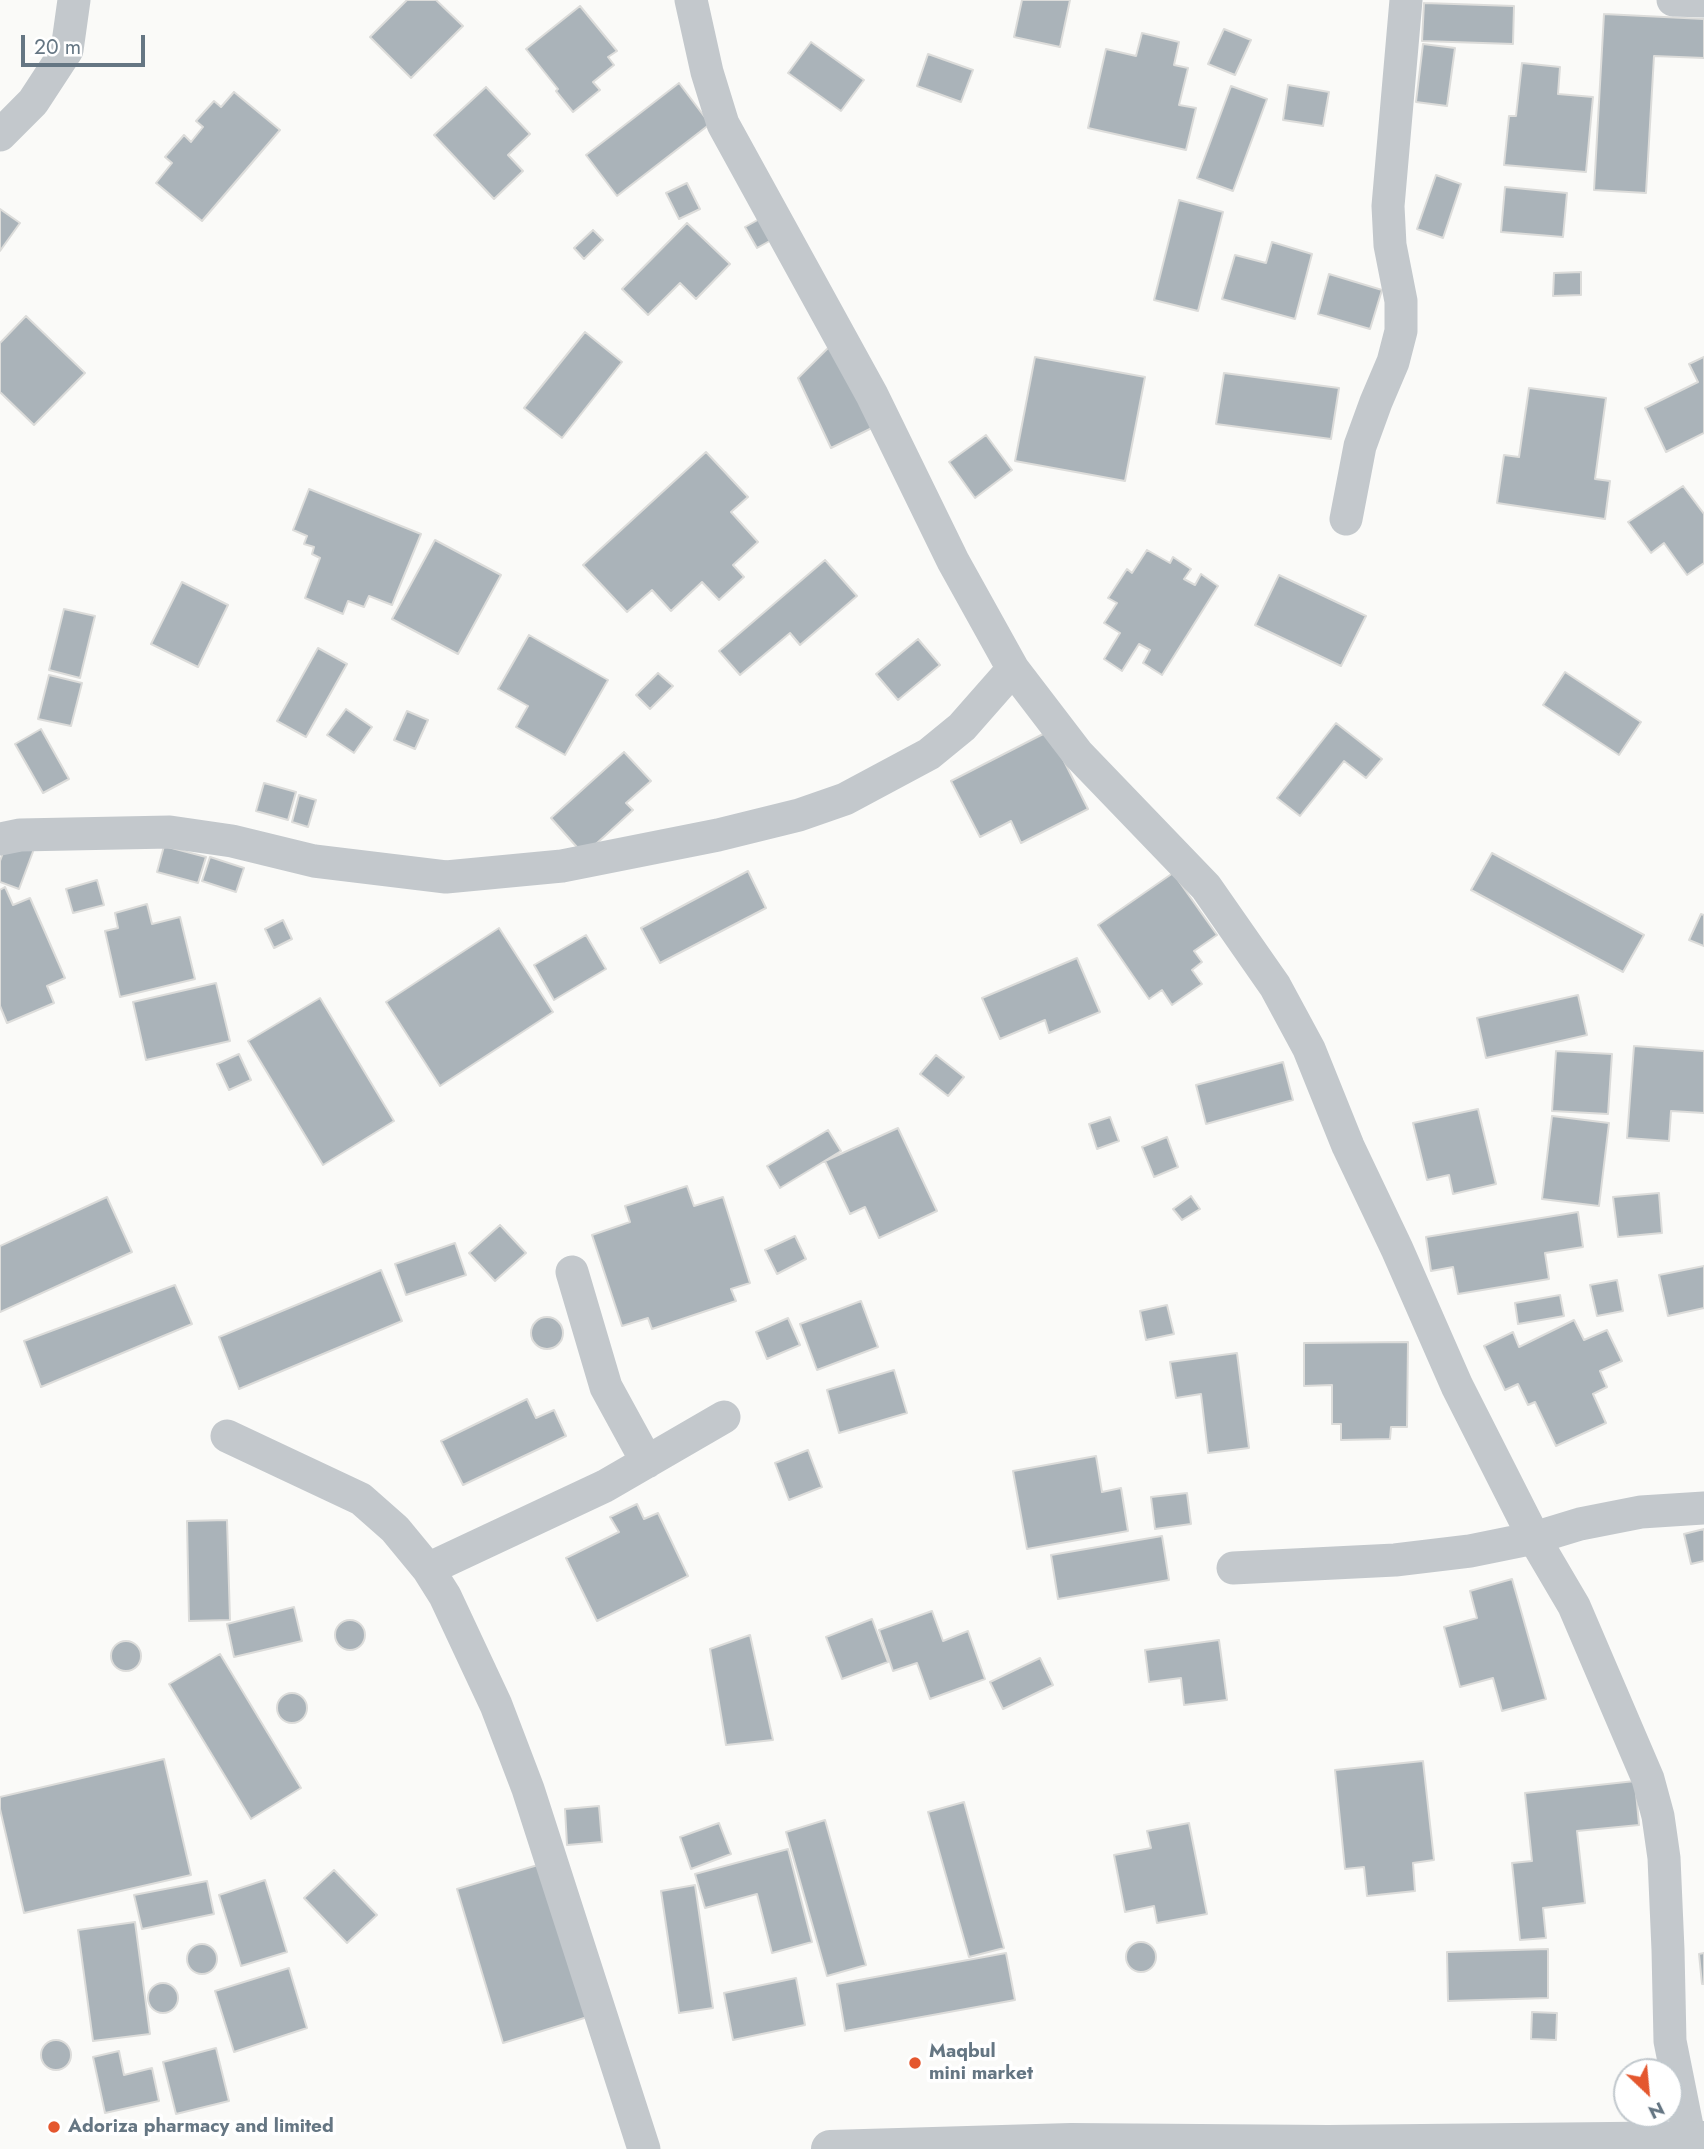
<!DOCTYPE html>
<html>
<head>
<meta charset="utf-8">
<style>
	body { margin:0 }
	#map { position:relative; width:1704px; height:2149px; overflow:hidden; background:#fafaf8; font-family:Jost,sans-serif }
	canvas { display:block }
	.north { position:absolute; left:1613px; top:2058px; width:70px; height:70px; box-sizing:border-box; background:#fff; border:2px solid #c1c8cd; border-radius:50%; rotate:154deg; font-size:19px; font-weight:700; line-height:28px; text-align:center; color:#657683 }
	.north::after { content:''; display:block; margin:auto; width:24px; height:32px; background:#e4572e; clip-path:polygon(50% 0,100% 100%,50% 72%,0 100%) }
	.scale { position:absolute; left:21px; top:35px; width:124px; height:32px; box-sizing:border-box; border:4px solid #657683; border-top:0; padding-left:9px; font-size:21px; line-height:24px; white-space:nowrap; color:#657683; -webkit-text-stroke:5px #fff; paint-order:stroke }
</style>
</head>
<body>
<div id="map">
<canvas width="1704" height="2149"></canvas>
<div class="north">N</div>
<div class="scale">20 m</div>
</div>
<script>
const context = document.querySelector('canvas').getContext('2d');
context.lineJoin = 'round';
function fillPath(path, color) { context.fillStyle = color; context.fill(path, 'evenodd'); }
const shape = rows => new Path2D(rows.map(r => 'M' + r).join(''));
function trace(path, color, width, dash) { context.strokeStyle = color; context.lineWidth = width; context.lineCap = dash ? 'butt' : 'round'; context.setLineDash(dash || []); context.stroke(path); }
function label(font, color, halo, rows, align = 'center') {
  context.font = font + ' Jost,sans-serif'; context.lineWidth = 7; context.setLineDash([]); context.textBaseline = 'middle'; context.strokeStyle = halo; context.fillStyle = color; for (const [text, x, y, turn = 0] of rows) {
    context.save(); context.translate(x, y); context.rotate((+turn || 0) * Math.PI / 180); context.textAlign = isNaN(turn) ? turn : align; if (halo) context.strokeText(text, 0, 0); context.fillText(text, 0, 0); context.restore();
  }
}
const building = shape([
	[407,0,436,0,463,26,411,78,370,37,407,0],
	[1022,0,1070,0,1060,47,1014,37,1022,0],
	[1424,3,1514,6,1513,44,1422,41,1424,3],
	[580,6,617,51,608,57,614,65,593,82,600,90,573,112,556,91,558,89,526,49,580,6],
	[1604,14,1704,19,1704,58,1654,56,1646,193,1594,190,1604,14],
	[1224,29,1251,40,1235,75,1208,64,1224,29],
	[1142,33,1179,42,1174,65,1188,68,1179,105,1196,108,1186,150,1088,128,1106,49,1136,56,1142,33],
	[811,42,864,80,841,111,788,73,811,42],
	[1423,44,1455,48,1447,106,1416,102,1423,44],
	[928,54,973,70,961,102,917,86,928,54],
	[1522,63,1560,67,1558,94,1593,97,1586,172,1504,165,1509,116,1516,116,1522,63],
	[679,83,710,124,617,196,586,155,679,83],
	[1288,85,1329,92,1323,126,1283,120,1288,85],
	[1231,86,1267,99,1233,191,1197,178,1231,86],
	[486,87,530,134,508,155,523,171,494,199,434,135,486,87],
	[234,92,280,130,202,221,156,183,172,163,165,157,184,135,191,142,203,127,196,121,214,101,221,107,234,92],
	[1436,175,1461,184,1443,238,1417,229,1436,175],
	[687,183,700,209,679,219,666,193,687,183],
	[1505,187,1567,193,1563,237,1501,232,1505,187],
	[1179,200,1223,212,1198,311,1154,300,1179,200],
	[0,209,20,223,0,251,0,209],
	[763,217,775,238,757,248,745,227,763,217],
	[687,223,730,264,696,299,680,283,648,315,622,289,687,223],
	[593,230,603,240,584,259,574,248,593,230],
	[1272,242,1312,254,1295,319,1222,299,1235,255,1266,263,1272,242],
	[1581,272,1581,295,1553,296,1554,273,1581,272],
	[1329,274,1382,290,1370,329,1318,314,1329,274],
	[26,316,85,373,34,425,0,392,0,343,26,316],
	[585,332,622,362,562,438,524,408,585,332],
	[834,342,874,427,831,448,798,378,834,342],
	[1035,357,1145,377,1125,481,1015,461,1035,357],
	[1704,357,1704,433,1666,452,1645,408,1698,382,1689,364,1704,357],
	[1224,373,1339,388,1331,439,1216,424,1224,373],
	[1529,388,1606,398,1595,479,1610,481,1605,519,1497,503,1504,455,1519,457,1529,388],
	[986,435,1012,470,975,498,949,462,986,435],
	[706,452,748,497,731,512,758,542,733,565,744,577,719,600,702,582,671,611,652,590,627,612,583,565,706,452],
	[1683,486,1704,514,1704,563,1687,575,1664,543,1651,553,1628,522,1683,486],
	[309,489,421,534,392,605,369,596,364,607,348,601,343,614,305,598,320,558,312,554,314,547,304,544,307,536,293,530,309,489],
	[435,540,501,575,458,654,392,619,435,540],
	[1147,550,1170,563,1173,557,1191,569,1184,579,1195,585,1201,574,1218,586,1162,675,1143,663,1150,650,1139,644,1122,671,1104,659,1120,633,1104,623,1117,603,1108,598,1127,569,1132,573,1147,550],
	[825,560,857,596,800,645,790,633,740,675,719,651,825,560],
	[1279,575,1366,616,1341,666,1255,625,1279,575],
	[182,582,228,605,198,667,151,644,182,582],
	[64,609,95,616,80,678,49,670,64,609],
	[529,635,608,680,565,755,516,727,528,706,498,689,529,635],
	[918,639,940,665,898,700,876,674,918,639],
	[318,648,347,664,306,737,277,721,318,648],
	[1565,672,1641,722,1619,755,1543,705,1565,672],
	[658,673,673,686,650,709,636,695,658,673],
	[49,675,82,683,71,726,38,719,49,675],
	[346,709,372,727,354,753,327,735,346,709],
	[407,711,428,720,415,749,394,740,407,711],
	[1336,723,1382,759,1366,778,1344,761,1300,816,1277,798,1336,723],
	[41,729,69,779,43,793,15,744,41,729],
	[1049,731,1088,809,1021,843,1011,821,980,837,951,781,1049,731],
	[624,752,651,781,626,803,633,810,584,855,551,818,624,752],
	[264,783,296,792,288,820,256,811,264,783],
	[299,795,316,800,308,827,292,822,299,795],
	[8,839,34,849,19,889,0,882,0,861,8,839],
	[164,846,206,857,198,883,157,872,164,846],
	[1492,853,1644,935,1623,972,1471,890,1492,853],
	[210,857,244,868,236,892,202,881,210,857],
	[748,871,766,908,660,963,641,928,748,871],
	[1173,873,1217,935,1194,951,1202,962,1192,970,1202,984,1172,1005,1162,990,1149,999,1098,925,1173,873],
	[97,880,104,905,73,913,66,889,97,880],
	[5,887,13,905,30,898,65,978,47,986,54,1003,7,1023,0,1006,0,890,5,887],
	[147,904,152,924,180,917,195,979,120,997,105,931,118,928,115,913,147,904],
	[1701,914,1704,915,1704,946,1689,940,1701,914],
	[283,920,292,939,274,948,265,929,283,920],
	[499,928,553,1012,440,1086,386,1002,499,928],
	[586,935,606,969,554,1000,534,965,586,935],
	[1077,958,1100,1012,1049,1033,1045,1020,1000,1039,982,998,1077,958],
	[216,983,230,1041,146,1060,133,1002,216,983],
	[1578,995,1587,1035,1486,1058,1477,1018,1578,995],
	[320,998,394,1121,323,1165,248,1041,320,998],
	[1634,1046,1704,1051,1704,1113,1671,1111,1669,1141,1627,1138,1634,1046],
	[1556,1051,1612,1054,1608,1114,1552,1111,1556,1051],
	[239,1054,251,1080,229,1090,217,1064,239,1054],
	[936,1055,964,1077,948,1096,920,1074,936,1055],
	[1283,1062,1293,1100,1206,1124,1196,1085,1283,1062],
	[1478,1109,1496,1184,1453,1194,1449,1175,1427,1180,1413,1123,1478,1109],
	[1552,1116,1609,1123,1599,1206,1542,1199,1552,1116],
	[1110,1117,1119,1141,1097,1149,1089,1124,1110,1117],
	[898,1128,937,1211,879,1238,865,1207,850,1214,825,1161,898,1128],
	[828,1130,841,1151,780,1188,767,1166,828,1130],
	[1167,1137,1178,1167,1154,1177,1142,1147,1167,1137],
	[687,1186,694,1206,723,1197,750,1283,731,1289,736,1301,652,1329,648,1318,622,1326,592,1235,630,1222,625,1206,687,1186],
	[1659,1193,1662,1233,1618,1237,1613,1197,1659,1193],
	[1191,1196,1200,1209,1182,1220,1173,1209,1191,1196],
	[107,1197,132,1252,0,1312,0,1246,107,1197],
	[1578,1212,1583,1247,1545,1253,1549,1279,1458,1294,1453,1267,1431,1271,1426,1237,1578,1212],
	[500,1225,526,1253,495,1281,469,1253,500,1225],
	[795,1236,806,1259,777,1274,765,1250,795,1236],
	[455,1243,466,1275,406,1295,395,1264,455,1243],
	[1704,1266,1704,1308,1668,1316,1659,1275,1704,1266],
	[381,1270,402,1321,239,1389,219,1337,381,1270],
	[1617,1280,1623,1311,1597,1316,1590,1285,1617,1280],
	[175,1285,192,1324,41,1387,24,1341,175,1285],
	[1560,1295,1564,1316,1518,1324,1515,1303,1560,1295],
	[861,1301,878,1347,817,1370,800,1324,861,1301],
	[1167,1305,1174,1334,1146,1340,1140,1311,1167,1305],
	'531 1333a16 16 0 1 1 32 0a16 16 0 1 1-32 0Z',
	[788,1318,800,1345,767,1359,756,1332,788,1318],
	[1574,1320,1584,1340,1607,1330,1622,1361,1600,1371,1607,1387,1593,1394,1606,1423,1556,1446,1535,1402,1528,1405,1518,1384,1505,1390,1484,1346,1513,1332,1519,1347,1574,1320],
	[1408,1342,1407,1427,1391,1427,1390,1439,1341,1440,1341,1424,1332,1424,1332,1385,1304,1386,1304,1343,1408,1342],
	[1237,1353,1249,1448,1208,1453,1201,1394,1176,1398,1170,1362,1237,1353],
	[894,1370,907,1413,839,1433,827,1390,894,1370],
	[527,1399,536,1418,554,1410,566,1436,463,1485,441,1441,527,1399],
	[808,1450,822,1487,789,1500,775,1463,808,1450],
	[1096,1456,1102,1492,1121,1488,1128,1531,1027,1549,1013,1471,1096,1456],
	[1187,1493,1191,1524,1155,1529,1151,1497,1187,1493],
	[637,1504,644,1519,658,1513,688,1576,597,1621,566,1558,619,1532,610,1517,637,1504],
	[227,1520,230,1620,189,1621,187,1521,227,1520],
	[1704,1529,1704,1561,1691,1564,1684,1534,1704,1529],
	[1162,1536,1169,1580,1058,1599,1051,1555,1162,1536],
	[1512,1579,1546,1699,1502,1711,1493,1678,1460,1687,1444,1627,1477,1618,1470,1591,1512,1579],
	[294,1607,302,1641,234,1657,227,1624,294,1607],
	[932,1611,943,1641,968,1631,985,1679,930,1699,917,1663,893,1671,879,1630,932,1611],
	[872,1619,888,1662,842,1679,826,1637,872,1619],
	'335 1635a15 15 0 1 1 30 0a15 15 0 1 1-30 0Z',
	[750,1635,773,1740,726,1745,710,1649,750,1635],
	[1219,1640,1227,1700,1184,1705,1181,1678,1149,1682,1145,1650,1219,1640],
	'111 1656a15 15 0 1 1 30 0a15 15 0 1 1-30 0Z',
	[220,1654,301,1788,251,1819,169,1684,220,1654],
	[1040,1658,1053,1685,1003,1709,990,1682,1040,1658],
	'277 1708a15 15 0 1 1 30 0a15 15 0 1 1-30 0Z',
	[164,1759,191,1875,24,1913,0,1809,0,1797,164,1759],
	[1423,1761,1434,1860,1413,1863,1415,1891,1367,1896,1364,1867,1345,1869,1335,1770,1423,1761],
	[1635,1781,1639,1825,1577,1831,1585,1903,1543,1908,1546,1938,1520,1940,1512,1863,1532,1861,1525,1793,1635,1781],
	[964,1802,1004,1948,969,1957,928,1812,964,1802],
	[599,1806,602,1842,567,1845,565,1809,599,1806],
	[825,1820,866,1965,827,1976,786,1832,825,1820],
	[719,1823,731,1854,691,1869,680,1837,719,1823],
	[1189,1823,1207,1914,1157,1923,1154,1906,1125,1912,1114,1855,1151,1848,1147,1831,1189,1823],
	[788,1849,812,1942,772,1953,757,1894,705,1908,695,1874,788,1849],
	[548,1862,594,2015,503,2043,457,1889,548,1862],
	[334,1870,377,1915,347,1943,304,1898,334,1870],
	[265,1880,287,1952,241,1966,219,1895,265,1880],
	[207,1881,214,1914,142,1929,134,1895,207,1881],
	[695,1885,713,2008,679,2013,661,1891,695,1885],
	[135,1922,150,2034,93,2041,78,1930,135,1922],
	'1126 1957a15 15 0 1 1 30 0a15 15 0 1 1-30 0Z',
	'187 1959a15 15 0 1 1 30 0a15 15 0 1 1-30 0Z',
	[1548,1949,1548,1998,1448,2001,1447,1952,1548,1949],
	[1006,1953,1015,2000,845,2031,837,1984,1006,1953],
	[1704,1953,1704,1984,1702,1984,1699,1954,1704,1953],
	[289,1968,307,2028,234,2052,215,1991,289,1968],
	[796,1978,805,2025,733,2040,724,1993,796,1978],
	'148 1998a15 15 0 1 1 30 0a15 15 0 1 1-30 0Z',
	[1532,2012,1557,2013,1556,2040,1531,2039,1532,2012],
	'41 2055a15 15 0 1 1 30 0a15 15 0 1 1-30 0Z',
	[216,2048,229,2101,176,2114,163,2062,216,2048],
	[119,2051,124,2075,152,2068,159,2101,105,2113,93,2057,119,2051]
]);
fillPath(building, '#aab3b9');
trace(building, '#dcdcda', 2);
trace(shape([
	[691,0,707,72,723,124,872,395,953,561,1013,669,1078,754,1206,887,1275,986,1309,1049,1348,1146,1397,1249,1457,1386,1534,1538,1574,1606,1648,1779,1658,1816,1664,1858,1668,1950,1670,2041,1690,2141],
	[1673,0,1704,1],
	[0,135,33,102,67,50,74,0],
	[1346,519,1360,446,1376,402,1393,362,1401,331,1401,301,1390,245,1388,206,1406,0],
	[0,839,20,835,170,832,232,841,314,861,446,877,562,866,718,835,799,815,845,799,929,754,962,727,1013,669],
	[572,1272,606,1387,647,1462],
	[227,1436,361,1499,395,1529,428,1569,445,1596,496,1705,528,1789,644,2149],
	[1233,1568,1395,1560,1470,1551,1534,1538,1580,1524,1641,1512,1704,1508],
	[428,1569,605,1486,724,1417]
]), '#c3c8cc', 33);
trace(shape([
	[830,2149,1071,2142,1328,2144,1704,2140]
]), '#c3c8cc', 38);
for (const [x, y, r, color] of [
	[915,2063,7,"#e4572e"],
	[54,2127,7,"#e4572e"]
]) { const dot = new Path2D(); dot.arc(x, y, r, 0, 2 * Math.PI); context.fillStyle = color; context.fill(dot); trace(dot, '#fff', 2.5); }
label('bold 19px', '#657683', '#fff', [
	["Maqbul",929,2052],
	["mini market",929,2074],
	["Adoriza pharmacy and limited",68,2127]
], 'left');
</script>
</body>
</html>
